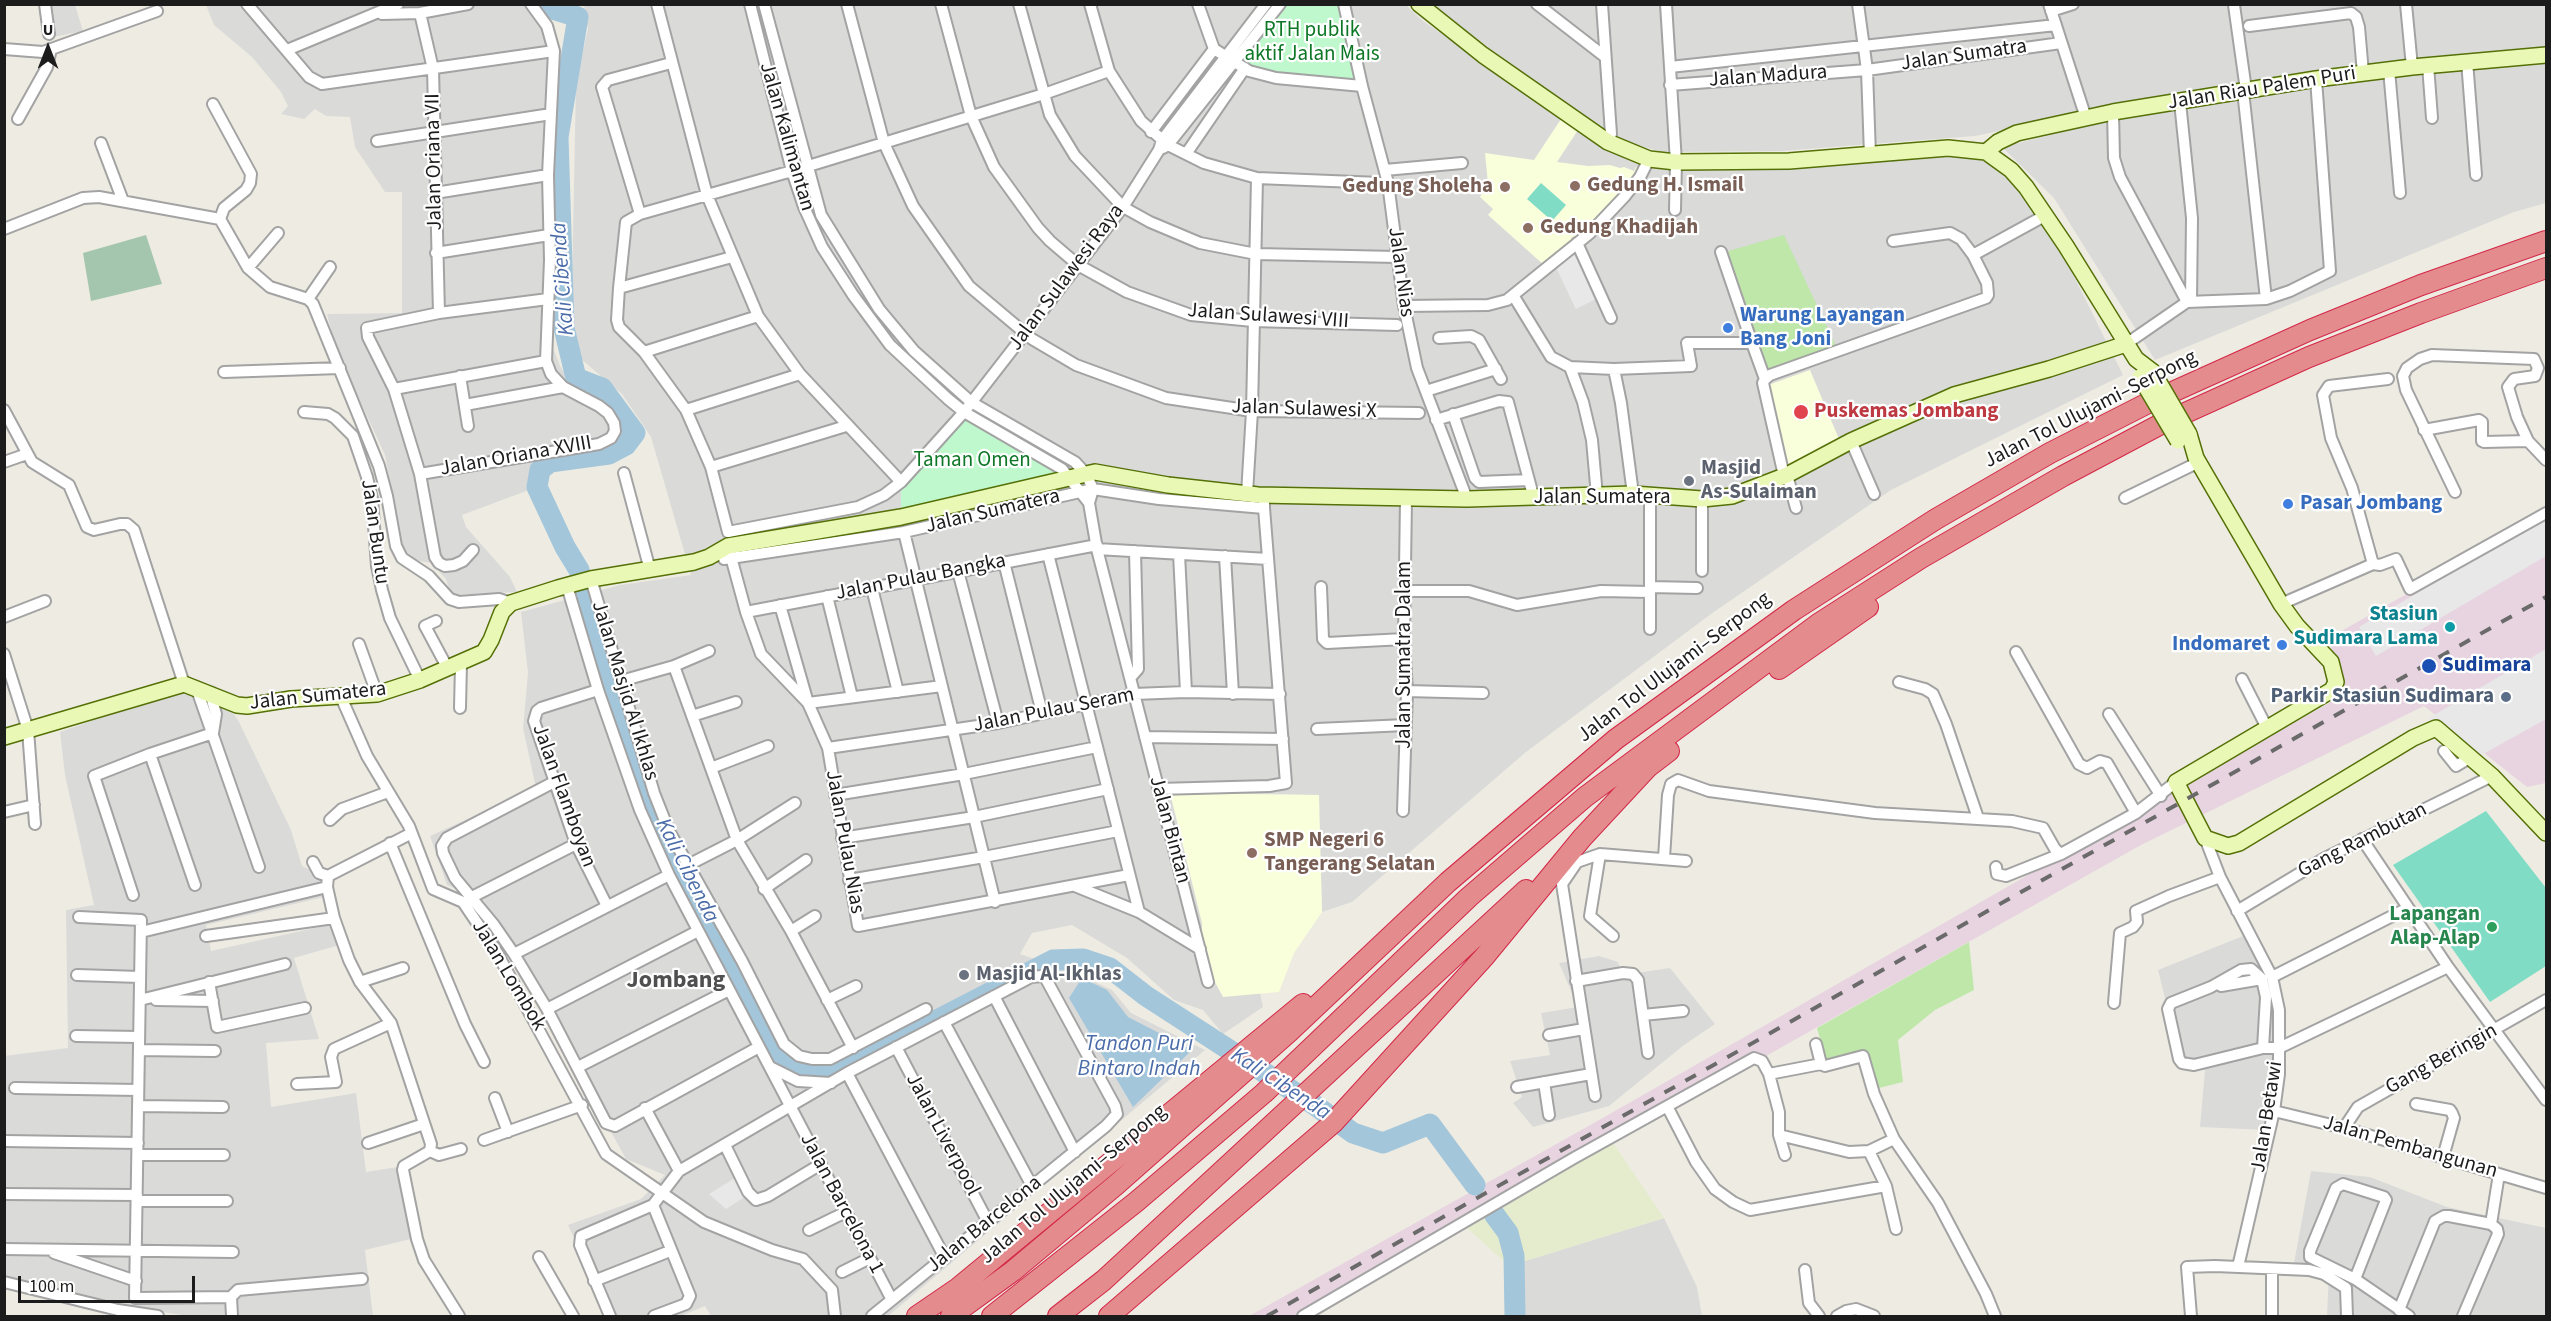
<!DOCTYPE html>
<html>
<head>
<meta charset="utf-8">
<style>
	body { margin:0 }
	#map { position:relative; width:2551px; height:1321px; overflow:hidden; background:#eeece2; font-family:"Source Sans 3",sans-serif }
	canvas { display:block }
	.frame { position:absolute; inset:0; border:6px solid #1c1c1c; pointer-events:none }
	.north { position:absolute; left:18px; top:18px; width:60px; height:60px; -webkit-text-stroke:4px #fff; paint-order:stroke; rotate:0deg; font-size:16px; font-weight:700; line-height:24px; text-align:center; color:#1c1c1c }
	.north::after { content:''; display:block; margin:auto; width:21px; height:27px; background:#1c1c1c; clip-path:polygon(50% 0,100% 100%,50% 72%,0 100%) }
	.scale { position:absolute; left:18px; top:1276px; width:177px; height:27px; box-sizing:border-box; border:3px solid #1c1c1c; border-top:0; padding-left:8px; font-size:18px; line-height:21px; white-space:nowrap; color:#1c1c1c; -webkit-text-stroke:4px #fff; paint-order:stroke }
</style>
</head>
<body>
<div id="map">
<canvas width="2551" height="1321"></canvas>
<div class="frame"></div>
<div class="north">U</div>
<div class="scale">100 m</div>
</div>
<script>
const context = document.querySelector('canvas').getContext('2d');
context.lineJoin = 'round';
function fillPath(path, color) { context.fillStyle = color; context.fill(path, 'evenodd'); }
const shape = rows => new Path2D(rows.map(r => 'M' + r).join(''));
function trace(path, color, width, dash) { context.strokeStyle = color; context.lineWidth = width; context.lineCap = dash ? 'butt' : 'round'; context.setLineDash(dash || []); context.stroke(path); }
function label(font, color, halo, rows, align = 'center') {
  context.font = font + ' "Source Sans 3",sans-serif'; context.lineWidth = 4.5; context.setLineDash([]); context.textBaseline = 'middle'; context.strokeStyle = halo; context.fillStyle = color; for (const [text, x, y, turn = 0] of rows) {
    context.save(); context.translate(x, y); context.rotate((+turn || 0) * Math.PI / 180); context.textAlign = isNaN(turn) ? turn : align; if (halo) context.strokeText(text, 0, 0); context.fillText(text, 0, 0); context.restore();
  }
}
fillPath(shape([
	[38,5,75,5,83,31,44,39],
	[206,5,538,5,549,24,560,53,555,126,557,234,553,348,560,366,570,381,609,399,624,410,642,442,609,452,549,462,541,470,537,487,462,515,466,527,510,577,517,592,451,595,446,579,431,563,408,559,396,546,399,531,385,455,336,349,327,314,402,313,402,192,385,192,355,147,350,117,326,116,315,109,304,119,281,114,288,106,281,92,252,57,214,25],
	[584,5,1406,5,1423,21,1578,128,1596,144,1638,162,1707,171,1966,153,2000,165,2043,214,2123,375,1891,490,1711,614,1526,752,1352,902,1322,912,1318,795,1171,793,1202,923,1202,958,1223,996,1260,993,1263,1007,1223,1034,1203,1010,1174,1000,1127,958,1072,925,1032,933,1020,954,1078,974,1112,990,1131,1013,1205,1050,888,1316,711,1316,705,1306,681,1316,610,1316,568,1225,641,1199,665,1175,626,1159,484,901,447,885,430,836,536,788,523,728,528,673,521,612,620,585,691,575,651,437,622,394,574,353,571,338,576,82,588,29],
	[1430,5,2546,5,2546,203,2514,212,2155,360,2054,198,2002,147,2083,127,2079,114,1975,136,1781,151,1663,152,1624,142,1582,115],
	[200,683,216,686,239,722,291,830,302,866,328,878,332,895,206,925,211,951,337,923,343,944,294,958,319,1039,266,1043,271,1107,356,1093,366,1172,404,1166,411,1239,365,1250,373,1316,189,1316,69,1298,5,1284,4,1056,68,1048,66,910,94,905,65,775,60,732],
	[2248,934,2268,972,2277,1016,2277,1081,2265,1130,2200,1127,2205,1070,2182,1066,2158,970],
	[1599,956,1618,962,1622,975,1670,968,1715,1024,1684,1045,1609,1106,1533,1127,1513,1103,1522,1097,1510,1061,1550,1055,1541,1013,1578,1007,1559,963],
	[2311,1171,2370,1177,2447,1207,2546,1228,2546,1316,2327,1316,2329,1270,2294,1263],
	[1664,1218,1697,1287,1702,1316,1520,1316,1521,1276,1509,1266]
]), '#dadad9');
fillPath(shape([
	[2546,515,2546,783,2527,787,2424,706,2141,845,1304,1316,1249,1316,1601,1119,2343,695,2329,638]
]), '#e7d4e0');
fillPath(shape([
	[1561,119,1578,130,1557,162,1588,166,1610,165,1620,168,1624,167,1634,171,1636,167,1640,169,1609,208,1574,241,1576,309,1553,260,1545,266,1488,215,1493,209,1480,197,1488,184,1485,153,1534,160],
	[1810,370,1839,439,1786,466,1768,385],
	[1170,793,1319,795,1322,912,1294,953,1279,992,1223,997,1202,958,1202,923]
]), '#f9fedb');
fillPath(shape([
	[1613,1143,1664,1218,1509,1266,1465,1226]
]), '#e5eccd');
fillPath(shape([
	[1784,235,1836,346,1766,370,1725,252],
	[1969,942,1974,990,1935,1010,1898,1040,1903,1082,1875,1089,1864,1053,1826,1061,1817,1028]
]), '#bee7a9');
fillPath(shape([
	[146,235,162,284,91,301,83,253]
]), '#a4c6ae');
fillPath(shape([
	[1280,5,1344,5,1362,86,1276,78,1235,62],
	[964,412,1071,478,901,517,901,482]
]), '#bff8cc');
fillPath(shape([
	[1541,183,1566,205,1552,221,1527,199],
	[2486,811,2546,888,2546,966,2490,1002,2393,865]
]), '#81dcc6');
fillPath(shape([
	[1578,248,1600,297,1576,309,1555,265],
	[2546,518,2546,556,2376,656,2359,627],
	[2546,649,2546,719,2476,758,2429,718],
	[738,1176,748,1195,726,1209,709,1194]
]), '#e8e8e8');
fillPath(shape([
	[1082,978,1107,990,1128,1017,1192,1050,1133,1107,1069,998]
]), '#a3c6db');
trace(shape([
	[545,4,549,8,578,17,558,137,564,328,576,378,602,388,635,433,626,445,609,454,550,462,540,470,537,487,565,547,579,570,606,664,657,819,781,1054,803,1067,826,1071,844,1068,1053,960,1083,959,1110,968,1146,996,1316,1106,1353,1133,1383,1143,1430,1124,1475,1185],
	[1494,1214,1508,1233,1514,1256,1515,1316]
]), '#a3c6db', 21);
const street = shape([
	[45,4,49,34],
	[247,4,309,77,322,84,554,51],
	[657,4,707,195,758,316,800,374,901,482],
	[750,4,792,171,804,207,822,247,853,295,890,345,948,399,964,412,1062,469,1089,503],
	[764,4,821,215,879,309,914,351,971,402,1075,462,1086,474,1093,489,1089,503,1097,549,1208,982],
	[847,4,884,143,913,206,969,286,1032,339,1076,365,1166,398,1252,411,1419,413],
	[941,4,971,116,994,167,1038,228,1050,241,1078,265,1127,292,1191,315,1253,321,1397,325],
	[1019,4,1050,115,1075,156,1123,207,1150,222,1200,243,1256,254,1397,257],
	[1090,4,1109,71,1141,121,1168,145,1204,163,1257,178,1380,183],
	[1198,4,1214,49,1249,71,1276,78,1362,86],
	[1344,4,1362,86,1388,183,1404,306,1417,368,1467,499],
	[1537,4,1604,56],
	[1602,4,1611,134,1608,142],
	[1666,4,1676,162,1675,210],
	[1858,4,1867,70,1870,155],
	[2049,4,2086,118],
	[2406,4,2412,67],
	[2234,5,2246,90],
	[2051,11,2073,4],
	[420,13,433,69,439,313],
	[382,14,420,13,468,4],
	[2249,26,2351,13,2356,17,2359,27,2363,73],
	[4,49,43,52,157,11],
	[287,50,398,4],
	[2467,61,2476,175],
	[2428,65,2432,118],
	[1670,67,2056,25],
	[2389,70,2400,193],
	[1109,71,1044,94,792,171,640,214,626,222,619,288,617,320,619,327,644,352,686,410,711,467,728,532,858,507,884,495,901,482,964,412,1123,207,1159,150,1162,140,1266,4],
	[1670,85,1867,70,2061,43],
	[2243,91,2266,299],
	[2180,102,2192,218,2191,301],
	[213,104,251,174,250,183,246,190,224,208,220,219,248,268,270,287,308,299,313,304,379,466,387,496,396,546,402,558,429,576,450,599,459,602,499,599,511,603],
	[2113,112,2114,158,2120,177,2187,302],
	[18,119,47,67,51,49],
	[1151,132,1214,49],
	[377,141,551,114],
	[101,143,123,201],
	[1163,148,1168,145,1280,4],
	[1186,154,1245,68],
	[1385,170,1462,163],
	[435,193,548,175],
	[640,214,602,87,608,80,671,63],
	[4,229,83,198,99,197,220,219],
	[1893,241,1950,233,1961,239,1973,255,2046,215],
	[1577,243,1611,318],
	[1721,252,1752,343],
	[436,253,549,235],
	[248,268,278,233],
	[619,288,732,257],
	[1513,295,1551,357,1570,367,1614,369,1691,366,1687,343,1752,343,1765,379,1763,383,1784,476],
	[308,299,330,267],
	[1404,306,1488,305,1507,300,1590,233,1625,196,1640,177,1649,159],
	[1439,338,1471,336,1479,340,1501,379],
	[2126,344,2187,302,2266,299,2290,291,2330,271,2316,79],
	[644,352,758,316],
	[1570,367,1583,402,1592,440,1597,496],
	[1614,369,1621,403,1633,494],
	[224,372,340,368],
	[460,376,468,426],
	[1765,379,1770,375,1986,298,1988,295,1987,283,1973,255],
	[394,389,546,361],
	[1426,391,1496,369],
	[465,405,563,387],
	[4,410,32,462,69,485,87,527,94,530,120,524,127,524,134,530,184,684],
	[686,410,800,374],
	[304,412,328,414,335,418,353,436,367,477,372,499,377,566,382,590,390,618,420,680],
	[1453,414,1475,478,1479,482,1529,480],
	[1436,420,1499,401,1508,402,1534,499],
	[2424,430,2479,420,2482,422,2482,441,2484,442,2528,441],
	[1851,441,1874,494],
	[4,462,27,454],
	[711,467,846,426],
	[624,473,650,570],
	[420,474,599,444,611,438,615,431,614,423,608,413,599,406,563,387,551,374,546,361,550,260,548,175,554,51,547,26,531,4],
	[1787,475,1796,508],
	[2455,492,2406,390,2403,376,2407,368,2420,359,2432,355,2534,359,2538,368,2535,376,2514,379,2508,387,2517,417,2528,441,2546,460],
	[1247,494,1252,411,1257,178],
	[1650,495,1650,629],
	[2125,498,2199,462],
	[1702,499,1702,571],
	[904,532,995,902],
	[728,546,746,612,761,654,808,703,828,748,858,926,1129,875],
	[1097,549,1268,559],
	[473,550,463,561,454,565,445,566,439,563,435,557,420,474,394,389,368,337,367,328,439,313,548,299],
	[1048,554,1139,912],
	[1179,554,1186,692],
	[1225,556,1233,694],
	[724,559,904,532,1093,489,1159,499,1264,508,1264,496],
	[1004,562,1042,713],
	[2373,564,2380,565,2396,559,2410,589,2546,513],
	[958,571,998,723],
	[591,579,654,793,669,831,742,961,784,1044,799,1056,812,1059,830,1059,926,1009],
	[567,586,598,690,640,810,669,875,892,1300],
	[1321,587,1323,639,1327,643,1404,639],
	[1650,587,1697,588],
	[872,588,898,692],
	[1405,591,1469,591,1517,605,1601,591,1650,592],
	[827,596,852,697],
	[2281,604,2373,564,2352,488,2331,438,2323,395,2329,386,2388,379],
	[780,605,808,703,942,686],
	[746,612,1097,545],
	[4,617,45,601],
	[436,621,425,626,448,669],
	[359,644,377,694],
	[2016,652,2079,764,2087,768,2100,761,2107,763,2136,813],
	[4,654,28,730,35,824],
	[674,666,737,840,791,931,853,1048],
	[1130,678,1138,669,1135,551],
	[2242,679,2267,728],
	[621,681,674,666,709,651],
	[1899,682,1925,689,1933,694,1946,724,1978,818],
	[196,687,259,867],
	[598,690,541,708,537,711,534,721,576,844,607,906],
	[1407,691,1483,693],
	[210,693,216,714,213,733],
	[341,697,367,756,409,826,433,889,463,902,496,951,606,1154,704,1222,772,1250,803,1259,832,1290,835,1316],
	[460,708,461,664],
	[2109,714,2161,796],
	[692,716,736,702],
	[1317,729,1406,725],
	[1145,737,1283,739],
	[828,748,998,723,1134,694,1186,692,1280,694],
	[2444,751,2456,766,2471,757],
	[150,754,195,885],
	[711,768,768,746],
	[556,781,447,838,442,846,443,853,455,878,494,925,514,954,547,1009,606,1123,615,1126,759,1047],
	[1158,789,1269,786,1286,783,1264,508],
	[835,795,964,774,1097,747],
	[1403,811,1407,691,1404,639,1406,499],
	[4,812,34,805],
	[330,820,342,809,388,792],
	[842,838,974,817,1108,789],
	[2205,838,2220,877,2272,977,2279,1010,2279,1074,2274,1111,2238,1267],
	[2362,839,2448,967,2546,1100],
	[390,843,465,1024,484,1062],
	[1600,854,1590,916,1613,936],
	[1664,858,1668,795,1671,784,1678,780,1709,791,1875,813,2012,821,2043,828,2055,849,2061,854],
	[313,862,319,873,328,876],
	[688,865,737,840,795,803],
	[1996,867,1997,874,2006,876,2061,854,2136,813,2176,782],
	[328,876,327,887,334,918,349,960,360,982,391,1023,431,1144,430,1151],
	[328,876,410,834],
	[849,880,984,857,1118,831],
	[1075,886,1139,912,1200,949],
	[764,889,806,860],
	[133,895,94,776,150,754,213,733],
	[470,898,576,844],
	[2237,911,2325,858,2492,776],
	[79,917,141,920,135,1298,231,1297,238,1290,362,1279],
	[791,931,815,916],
	[141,932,327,887],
	[206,936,334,918],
	[514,954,669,875],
	[77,975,140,977],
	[2272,977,2408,908],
	[2262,979,2251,969,2241,970,2211,987,2171,1003,2168,1009,2179,1059,2182,1063,2194,1065,2263,1048,2279,1048,2448,967],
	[1576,981,1623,973,1633,974,1638,980,1648,1053],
	[209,982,217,1027,305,1008],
	[360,982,403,968],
	[2221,986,2262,979,2266,997,2263,1048],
	[994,996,1075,1152],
	[140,1000,285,964],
	[156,1000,213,1001],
	[827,1000,856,986],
	[2114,1003,2120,933,2133,927,2137,922,2136,911,2169,896,2220,877],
	[547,1009,698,931],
	[1643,1015,1683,1011],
	[944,1022,1032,1186],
	[1549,1035,1584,1029],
	[76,1036,139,1037],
	[1816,1044,1821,1064],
	[896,1047,988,1222],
	[139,1050,215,1051],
	[578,1067,729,990],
	[770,1067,798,1081,831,1083],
	[847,1073,945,1258],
	[1769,1074,1821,1064,1825,1066,1863,1056,1874,1094,1894,1139,1938,1203,1986,1294,1995,1316],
	[1544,1082,1549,1115],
	[297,1084,336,1082,331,1057,334,1049,391,1023],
	[1517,1087,1591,1074],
	[15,1088,138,1090],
	[1595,1096,1562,884,1577,862,1600,854,1686,861],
	[495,1098,508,1132],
	[2416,1104,2450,1110,2452,1113,2454,1118,2443,1157],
	[139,1106,223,1107],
	[645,1108,679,1171],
	[1668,1108,1696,1162,1715,1189,1733,1202,1750,1210,1886,1186],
	[2274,1111,2344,1128,2546,1188],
	[2344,1128,2358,1107,2546,1000],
	[1779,1135,1849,1152,1869,1151,1894,1139],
	[484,1140,582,1105],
	[5,1141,138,1143],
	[368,1143,424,1124],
	[725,1145,748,1192,756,1200,768,1196,821,1164],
	[430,1151,404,1166,403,1170,417,1239,424,1260,459,1316],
	[430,1151,439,1155,461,1149],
	[1869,1151,1886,1186,1896,1229],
	[138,1155,224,1155],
	[4,1194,137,1195],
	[137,1201,227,1201],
	[653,1205,679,1171,847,1073,1031,977,1042,976,1046,979,1115,1106,1117,1114,1106,1126,872,1316],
	[653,1205,690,1296,686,1304,654,1316],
	[809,1230,846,1212],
	[4,1249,233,1252],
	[54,1253,136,1281],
	[539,1257,573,1316],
	[1805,1270,1809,1303,1819,1316],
	[842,1272,870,1258],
	[2355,1279,2386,1200,2384,1197,2343,1184,2336,1188,2310,1251,2310,1257,2355,1279,2409,1316],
	[594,1281,670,1251],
	[4,1282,118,1310,158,1316],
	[231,1297,232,1316],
	[2399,1310,2435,1221,2444,1216,2449,1216,2491,1224],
	[610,1316,580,1245,581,1236,653,1205],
	[1303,1316,1574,1158,1754,1058,1762,1061,1769,1074,1779,1112,1779,1135,1785,1155],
	[1837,1316,1846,1311,1856,1309,1874,1316],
	[2191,1316,2187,1267,2215,1266,2309,1270,2324,1274,2346,1288,2347,1316],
	[2272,1316,2272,1269],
	[2463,1316,2498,1234,2497,1229,2491,1224,2499,1174]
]);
const secondary = shape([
	[1419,4,1483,55,1608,142,1649,159,1676,162,1789,161,1948,148,1986,152,2011,170,2026,187,2066,246,2136,359,2153,372],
	[1986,152,1998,142,2017,133,2113,112,2316,79,2412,67,2546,55],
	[2189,434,2196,458,2281,604,2297,626,2331,662,2336,682,2332,690,2176,782,2205,838,2228,846,2239,843,2413,738,2436,728,2492,776,2546,833],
	[4,737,184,684,237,705,247,706,291,699,377,694,420,680,484,652,491,640,502,612,511,603,558,588,591,579,694,562,709,557,728,546,901,517,1095,472,1168,485,1258,495,1467,499,1633,494,1702,499,1732,496,1787,475,1851,441,1954,395,2049,369,2126,344]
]);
const highway = shape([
	[1779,669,1868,607],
	[917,1316,958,1288,1303,1004],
	[951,1316,1013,1271,1117,1184,1289,1032,1448,882,1616,739,1794,610,1936,519,2050,453,2148,403,2310,330,2421,285,2546,241],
	[992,1316,1136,1202,1264,1093,1469,897,1585,797,1818,624,1921,558,2063,476,2161,424,2309,357,2421,313,2546,268],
	[1058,1316,1104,1280,1526,890],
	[1109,1316,1333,1123,1485,956,1582,838,1648,767,1669,751]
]);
trace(street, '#a3a3a3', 14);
trace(secondary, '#557007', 18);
trace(highway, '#d32848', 22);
trace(street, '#fff', 10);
trace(secondary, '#eaf8b6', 15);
trace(highway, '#e48b8e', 20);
trace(shape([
	[1267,1316,2546,597]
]), '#6a6a6a', 4, [12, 12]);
const secondaryBridge = shape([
	[2153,372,2189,434],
	[2140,377,2178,441]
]);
trace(secondaryBridge, '#557007', 18, []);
trace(secondaryBridge, '#eaf8b6', 15);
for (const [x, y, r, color] of [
	[1575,186,6,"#8d6e63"],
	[1505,187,6,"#8d6e63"],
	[1528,228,6,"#8d6e63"],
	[1728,328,6,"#3f7fe0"],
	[1801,412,8,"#e0444e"],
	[1689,481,6,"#6b7280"],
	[2288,504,6,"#3f7fe0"],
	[2450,627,6,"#0f9aa8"],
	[2282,645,6,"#3f7fe0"],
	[2429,666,8,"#1a4fb4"],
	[2506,697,6,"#5c6f8a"],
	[1252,853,6,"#8d6e63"],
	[2492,927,6,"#2e9e5b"],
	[964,975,6,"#6b7280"]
]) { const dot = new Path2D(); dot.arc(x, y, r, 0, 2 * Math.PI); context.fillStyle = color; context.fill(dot); trace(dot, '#fff', 2); }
label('21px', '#0e7726', '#fff', [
	["RTH publik",1312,31],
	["aktif Jalan Mais",1312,55],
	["Taman Omen",972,461]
]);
label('21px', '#1c1c1c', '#fff', [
	["Jalan Sumatra",1964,56,-8],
	["Jalan Madura",1768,77,-4],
	["Jalan Riau Palem Puri",2262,89,-9],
	["Jalan Kalimantan",786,137,74],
	["Jalan Oriana VII",435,162,-91],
	["Jalan Nias",1400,272,82],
	["Jalan Sulawesi Raya",1067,278,-53],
	["Jalan Sulawesi VIII",1268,317,4],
	["Jalan Sulawesi X",1304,410,2],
	["Jalan Tol Ulujami–Serpong",2091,410,-27],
	["Jalan Oriana XVIII",516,457,-10],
	["Jalan Sumatera",1602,498],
	["Jalan Sumatera",993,512,-13],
	["Jalan Buntu",374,532,82],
	["Jalan Pulau Bangka",921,578,-11],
	["Jalan Sumatra Dalam",1405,655,-90],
	["Jalan Tol Ulujami–Serpong",1675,668,-37],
	["Jalan Masjid Al Ikhlas",624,691,73],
	["Jalan Sumatera",318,697,-6],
	["Jalan Pulau Seram",1054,711,-11],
	["Jalan Flamboyan",563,796,70],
	["Jalan Bintan",1169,830,75],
	["Gang Rambutan",2363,841,-27],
	["Jalan Pulau Nias",844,842,80],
	["Jalan Lombok",508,976,59],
	["Gang Beringin",2442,1060,-29],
	["Jalan Betawi",2268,1117,-81],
	["Jalan Liverpool",942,1135,62],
	["Jalan Pembangunan",2410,1148,16],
	["Jalan Tol Ulujami–Serpong",1074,1185,-40],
	["Jalan Barcelona 1",841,1204,62],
	["Jalan Barcelona",985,1225,-39]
]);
label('bold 21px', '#785e54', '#fff', [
	["Gedung H. Ismail",1587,186],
	["Gedung Sholeha",1493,187,"right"],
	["Gedung Khadijah",1540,228],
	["SMP Negeri 6",1264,841],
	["Tangerang Selatan",1264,865]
], 'left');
label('bold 21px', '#366cbe', '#fff', [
	["Warung Layangan",1740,316],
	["Bang Joni",1740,340],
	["Pasar Jombang",2300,504],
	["Indomaret",2270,645,"right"]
], 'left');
label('bold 21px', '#be3a42', '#fff', [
	["Puskemas Jombang",1814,412]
], 'left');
label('bold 21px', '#5b616d', '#fff', [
	["Masjid",1701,469],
	["As-Sulaiman",1701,493],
	["Masjid Al-Ikhlas",976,975]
], 'left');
label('bold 21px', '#0d838f', '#fff', [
	["Stasiun",2438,615],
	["Sudimara Lama",2438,639]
], 'right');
label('bold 21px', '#164399', '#fff', [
	["Sudimara",2442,666]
], 'left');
label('bold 21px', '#4e5e75', '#fff', [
	["Parkir Stasiun Sudimara",2494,697]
], 'right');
label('bold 21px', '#27864d', '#fff', [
	["Lapangan",2480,915],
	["Alap-Alap",2480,939]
], 'right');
label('italic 22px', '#4b6ca9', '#fff', [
	["Kali Cibenda",564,279,-94],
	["Kali Cibenda",686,871,63],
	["Tandon Puri",1139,1045],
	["Bintaro Indah",1139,1070],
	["Kali Cibenda",1280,1085,33]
]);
label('bold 24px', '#4f4f4f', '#fff', [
	["Jombang",676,982]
]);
</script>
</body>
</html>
